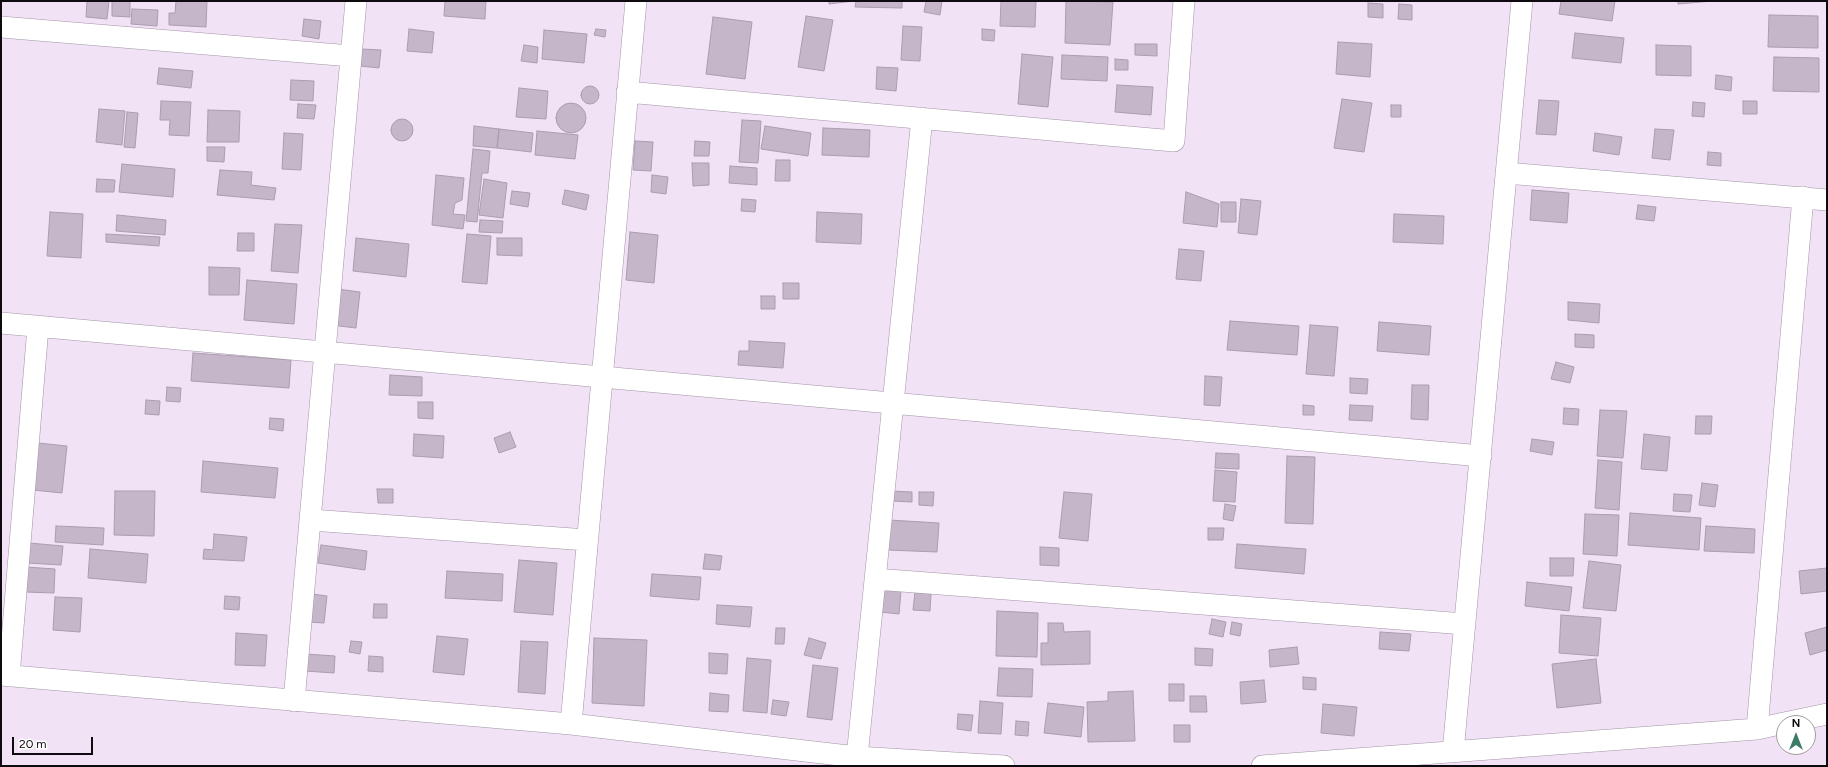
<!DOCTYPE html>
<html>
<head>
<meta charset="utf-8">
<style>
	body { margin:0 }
	#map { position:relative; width:1828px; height:767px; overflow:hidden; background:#f1e2f5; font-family:Figtree,sans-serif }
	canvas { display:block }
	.frame { position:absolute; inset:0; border:2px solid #0e0a10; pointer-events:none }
	.north { position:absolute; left:1776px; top:715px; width:40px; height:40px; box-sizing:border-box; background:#fff; border:1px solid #9f9d9f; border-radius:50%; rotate:0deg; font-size:11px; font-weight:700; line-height:16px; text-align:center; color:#0e0a10 }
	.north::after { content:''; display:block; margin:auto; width:14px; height:18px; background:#3c7b68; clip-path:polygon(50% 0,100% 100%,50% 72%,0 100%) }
	.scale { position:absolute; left:12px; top:737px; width:81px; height:18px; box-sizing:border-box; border:2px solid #0e0a10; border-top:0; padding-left:5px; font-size:12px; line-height:14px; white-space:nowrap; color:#0e0a10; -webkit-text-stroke:3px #fff; paint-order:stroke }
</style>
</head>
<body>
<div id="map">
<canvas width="1828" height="767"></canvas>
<div class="frame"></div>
<div class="north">N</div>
<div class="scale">20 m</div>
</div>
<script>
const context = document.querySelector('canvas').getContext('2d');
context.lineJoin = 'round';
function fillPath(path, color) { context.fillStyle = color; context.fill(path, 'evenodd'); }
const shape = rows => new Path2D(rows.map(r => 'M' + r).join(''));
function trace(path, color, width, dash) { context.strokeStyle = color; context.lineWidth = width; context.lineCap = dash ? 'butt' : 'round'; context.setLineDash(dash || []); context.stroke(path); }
const building = shape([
	[87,1,109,1,107,19,86,17,87,1],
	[112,1,130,1,130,17,112,16,112,1],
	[176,1,207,1,206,27,169,25,169,13,175,13,176,1],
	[445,1,486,1,485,19,444,16,445,1],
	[829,1,854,1,829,4,829,1],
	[856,1,902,1,902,8,855,7,856,1],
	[926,1,942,1,940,15,924,12,926,1],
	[1001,1,1036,1,1035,27,1000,26,1001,1],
	[1066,1,1113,2,1110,45,1065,43,1066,1],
	[1561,1,1615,1,1612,21,1559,14,1561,1],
	[1678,1,1713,1,1678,4,1678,1],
	[1368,3,1383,4,1383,18,1368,17,1368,3],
	[1399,4,1412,5,1412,20,1398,19,1399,4],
	[132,9,158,10,157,26,131,24,132,9],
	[1769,15,1818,16,1818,48,1768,47,1769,15],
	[806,16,833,20,824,71,798,67,806,16],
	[713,17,752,22,745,79,706,74,713,17],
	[304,19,321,21,319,39,302,36,304,19],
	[903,26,922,27,920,61,901,60,903,26],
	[409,29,434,32,432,53,407,51,409,29],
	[596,29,606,30,605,37,594,35,596,29],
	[982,29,995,30,994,41,982,40,982,29],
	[544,30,587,34,584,63,542,59,544,30],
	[1575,33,1624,38,1621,63,1572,58,1575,33],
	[1338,42,1372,44,1370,77,1336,74,1338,42],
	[1135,44,1157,44,1157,56,1135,55,1135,44],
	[524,45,538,47,537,63,521,61,524,45],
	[1656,45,1691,46,1691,76,1656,75,1656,45],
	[362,49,381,50,379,68,360,66,362,49],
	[1022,54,1053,57,1048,107,1018,104,1022,54],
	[1062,55,1108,57,1107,81,1061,79,1062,55],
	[1774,57,1819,58,1819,92,1773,91,1774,57],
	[1115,59,1128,60,1128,70,1115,70,1115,59],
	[877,67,898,68,896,91,876,89,877,67],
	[159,68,193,71,191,88,157,84,159,68],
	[1716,75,1732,77,1731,91,1715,89,1716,75],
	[291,80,314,81,313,101,290,100,291,80],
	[1117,85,1153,87,1151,115,1115,112,1117,85],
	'581 95a9 9 0 1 1 18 0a9 9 0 1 1-18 0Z',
	[519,88,548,91,546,119,516,117,519,88],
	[1342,99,1372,103,1364,152,1334,148,1342,99],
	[1539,100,1559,101,1556,135,1536,134,1539,100],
	[161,101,191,102,189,136,169,135,170,120,160,120,161,101],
	[1743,101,1757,101,1757,114,1743,114,1743,101],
	[1693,102,1705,103,1704,117,1692,116,1693,102],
	'556 118a15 15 0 1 1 30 0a15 15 0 1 1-30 0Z',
	[298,104,316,105,314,119,297,118,298,104],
	[1391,105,1401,105,1401,117,1391,117,1391,105],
	[99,109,125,111,122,145,96,142,99,109],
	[208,110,240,111,239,142,207,142,208,110],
	[127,112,138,113,135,148,124,147,127,112],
	'391 130a11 11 0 1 1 22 0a11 11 0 1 1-22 0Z',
	[742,120,761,121,758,163,739,162,742,120],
	[474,126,499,129,497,148,473,146,474,126],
	[765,126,811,133,808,156,761,149,765,126],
	[823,128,870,130,869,157,822,155,823,128],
	[499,129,533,133,531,152,497,148,499,129],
	[1655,129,1674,130,1670,160,1652,158,1655,129],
	[537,131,578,135,575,159,535,155,537,131],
	[284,133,303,134,301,170,282,169,284,133],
	[1595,133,1622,137,1619,155,1593,151,1595,133],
	[635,141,653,142,651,171,633,170,635,141],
	[695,141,710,142,709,156,694,156,695,141],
	[207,147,225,147,224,162,207,161,207,147],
	[473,149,490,151,488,173,482,173,477,222,466,221,473,149],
	[1708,152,1721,153,1721,166,1707,165,1708,152],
	[776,160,790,160,790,181,775,181,776,160],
	[692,163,709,163,709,185,693,186,692,163],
	[122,164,175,169,173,197,119,192,122,164],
	[730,166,757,168,757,185,729,183,730,166],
	[220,170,252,172,251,185,276,188,274,200,217,195,220,170],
	[436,175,464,178,462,200,455,203,453,214,465,215,463,229,432,225,436,175],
	[652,175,668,177,666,194,651,192,652,175],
	[97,179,115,180,114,192,96,192,97,179],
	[484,179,507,183,503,218,479,215,484,179],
	[565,190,589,195,586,210,562,204,565,190],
	[1532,190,1569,193,1567,223,1530,220,1532,190],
	[512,191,530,193,528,207,510,204,512,191],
	[1186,192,1219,204,1217,227,1183,223,1186,192],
	[742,199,756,200,755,212,741,211,742,199],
	[1241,199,1261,201,1257,235,1238,233,1241,199],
	[1221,202,1236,202,1236,222,1221,222,1221,202],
	[1638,205,1656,207,1654,221,1636,219,1638,205],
	[50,212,83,214,81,258,47,256,50,212],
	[817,212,862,214,861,244,816,242,817,212],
	[1394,214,1444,216,1443,244,1393,242,1394,214],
	[117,215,166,220,165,235,116,231,117,215],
	[480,220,503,221,502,233,479,232,480,220],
	[275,224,302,225,298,273,271,271,275,224],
	[630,232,658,235,654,283,626,280,630,232],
	[238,233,254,233,254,251,237,251,238,233],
	[106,234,160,237,159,246,106,242,106,234],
	[467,234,491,236,487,284,462,282,467,234],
	[356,238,409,244,406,277,353,271,356,238],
	[497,238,522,238,522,256,497,255,497,238],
	[1179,249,1204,251,1201,281,1176,279,1179,249],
	[209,267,240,268,239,295,209,295,209,267],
	[247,280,297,284,294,324,244,320,247,280],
	[783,283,799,283,799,299,783,299,783,283],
	[337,289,360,292,356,328,331,325,337,289],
	[761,296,775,296,775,309,761,309,761,296],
	[1568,302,1600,304,1599,323,1568,320,1568,302],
	[1230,321,1299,326,1297,355,1227,350,1230,321],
	[1379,322,1431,326,1429,355,1377,351,1379,322],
	[1310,325,1338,327,1334,376,1306,374,1310,325],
	[1575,334,1594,335,1594,348,1575,347,1575,334],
	[749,341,785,343,783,368,738,365,739,351,749,351,749,341],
	[193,353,291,360,289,388,191,381,193,353],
	[1556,362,1574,367,1570,383,1551,379,1556,362],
	[390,375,422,377,422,396,389,395,390,375],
	[1205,376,1222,377,1220,406,1204,405,1205,376],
	[1350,378,1368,379,1367,394,1350,393,1350,378],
	[1412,385,1429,385,1428,420,1411,419,1412,385],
	[167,387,181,388,180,402,166,401,167,387],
	[146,400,160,401,159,415,145,414,146,400],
	[418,402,433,402,433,419,418,418,418,402],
	[1303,405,1314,406,1314,415,1303,415,1303,405],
	[1350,405,1373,406,1372,421,1349,420,1350,405],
	[1564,408,1579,409,1578,425,1563,424,1564,408],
	[1600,410,1627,411,1623,458,1597,456,1600,410],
	[1696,416,1712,416,1711,434,1695,434,1696,416],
	[270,418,284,419,283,431,269,429,270,418],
	[510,432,516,447,499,453,494,438,510,432],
	[414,434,444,436,443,458,413,456,414,434],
	[1644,434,1670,437,1667,471,1641,469,1644,434],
	[1532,439,1554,442,1552,455,1530,451,1532,439],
	[38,443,67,446,62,493,33,490,38,443],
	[1216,453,1239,454,1239,469,1215,468,1216,453],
	[1287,456,1315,457,1313,524,1285,523,1287,456],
	[1598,460,1622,462,1619,510,1595,508,1598,460],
	[203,461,278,468,275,498,201,492,203,461],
	[1215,470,1237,472,1235,502,1213,501,1215,470],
	[1702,483,1718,485,1715,507,1699,505,1702,483],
	[377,489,393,489,393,503,378,503,377,489],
	[115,491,155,491,154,536,114,535,115,491],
	[891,491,912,492,912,502,891,501,891,491],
	[919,492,934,492,933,506,919,505,919,492],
	[1064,492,1092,494,1088,541,1059,538,1064,492],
	[1674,494,1692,495,1690,512,1673,511,1674,494],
	[1225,504,1236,506,1233,521,1223,519,1225,504],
	[1630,513,1701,518,1699,550,1628,545,1630,513],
	[1585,514,1619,515,1617,556,1583,554,1585,514],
	[889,520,939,523,937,552,888,550,889,520],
	[56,526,104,528,103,545,55,542,56,526],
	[1706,526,1755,529,1754,553,1704,551,1706,526],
	[1208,528,1224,528,1223,540,1208,540,1208,528],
	[214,534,247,537,244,561,203,559,204,549,213,550,214,534],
	[29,543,63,546,61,565,27,563,29,543],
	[1237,544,1306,549,1304,574,1235,568,1237,544],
	[321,545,367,551,365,570,318,563,321,545],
	[1040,547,1059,548,1059,566,1040,565,1040,547],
	[90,549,148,554,146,583,88,578,90,549],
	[705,554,722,556,720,570,703,569,705,554],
	[1550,558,1574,558,1573,576,1550,576,1550,558],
	[519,560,557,563,553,615,514,612,519,560],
	[1589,561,1621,565,1616,611,1583,608,1589,561],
	[26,567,55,569,54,593,25,592,26,567],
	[1827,568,1827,591,1801,594,1799,571,1827,568],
	[447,571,503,574,502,601,445,598,447,571],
	[652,574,701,577,699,600,650,596,652,574],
	[1527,582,1572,587,1569,611,1525,606,1527,582],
	[882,589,901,591,899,614,880,612,882,589],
	[915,592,931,594,930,611,913,610,915,592],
	[312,594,327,596,324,623,309,622,312,594],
	[225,596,240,597,239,610,224,609,225,596],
	[55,597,82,598,80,632,53,630,55,597],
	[374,604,387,604,387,618,373,618,374,604],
	[717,605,752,607,750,627,716,624,717,605],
	[997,611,1038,613,1037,657,996,656,997,611],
	[1561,615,1601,618,1598,656,1559,653,1561,615],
	[1212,619,1226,622,1223,637,1209,634,1212,619],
	[1232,622,1242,624,1240,636,1230,634,1232,622],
	[1048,623,1063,623,1064,632,1090,631,1090,664,1041,665,1041,643,1048,643,1048,623],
	[1827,627,1827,650,1810,655,1805,633,1827,627],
	[776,628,785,628,784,644,775,644,776,628],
	[1380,632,1411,634,1409,651,1379,649,1380,632],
	[236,633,267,635,265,666,235,665,236,633],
	[437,636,468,639,464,675,433,672,437,636],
	[594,638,647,640,644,706,592,703,594,638],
	[809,638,826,643,821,659,804,655,809,638],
	[351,641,362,642,360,654,349,652,351,641],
	[521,641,548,642,545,694,518,692,521,641],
	[1297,647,1299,664,1270,667,1269,650,1297,647],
	[1195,648,1213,649,1212,666,1195,665,1195,648],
	[709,653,728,654,727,674,709,673,709,653],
	[306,654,335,656,334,673,305,671,306,654],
	[369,656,383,657,383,672,368,671,369,656],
	[747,658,771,660,767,713,743,711,747,658],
	[1596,659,1601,703,1557,708,1552,664,1596,659],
	[813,665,838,668,832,720,807,717,813,665],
	[999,668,1033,669,1032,697,997,696,999,668],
	[1303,677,1316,678,1316,690,1303,689,1303,677],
	[1264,680,1266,702,1241,704,1240,682,1264,680],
	[1169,684,1184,684,1184,701,1169,701,1169,684],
	[1133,691,1135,741,1088,742,1087,702,1108,701,1108,692,1133,691],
	[710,693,729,695,728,712,709,711,710,693],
	[1190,696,1206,696,1207,712,1190,712,1190,696],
	[773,700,789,702,786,716,771,714,773,700],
	[980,701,1003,703,1001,734,978,733,980,701],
	[1048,703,1084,707,1081,737,1044,733,1048,703],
	[1323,704,1357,707,1354,736,1321,733,1323,704],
	[958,714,973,715,971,731,957,729,958,714],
	[1016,721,1029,722,1028,736,1015,735,1016,721],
	[1174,725,1190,725,1190,742,1174,742,1174,725]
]);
fillPath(building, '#c5b7c9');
trace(building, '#ab9daf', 1);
const street = shape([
	[1,27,351,56],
	[627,92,1174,141,1184,1],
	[1506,173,1827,200],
	[1,323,1481,456],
	[311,520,587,540],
	[875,579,1465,624],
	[1,675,571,724,857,757,1004,766],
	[9,676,38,327],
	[294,701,356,1],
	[1784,723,1827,714],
	[571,724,636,1],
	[1757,729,1803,197],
	[1453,752,1522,1],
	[858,766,857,757,922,118],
	[1262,766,1757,729,1784,723]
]);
trace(street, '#a294a6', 22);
trace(street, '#fff', 21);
</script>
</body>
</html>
